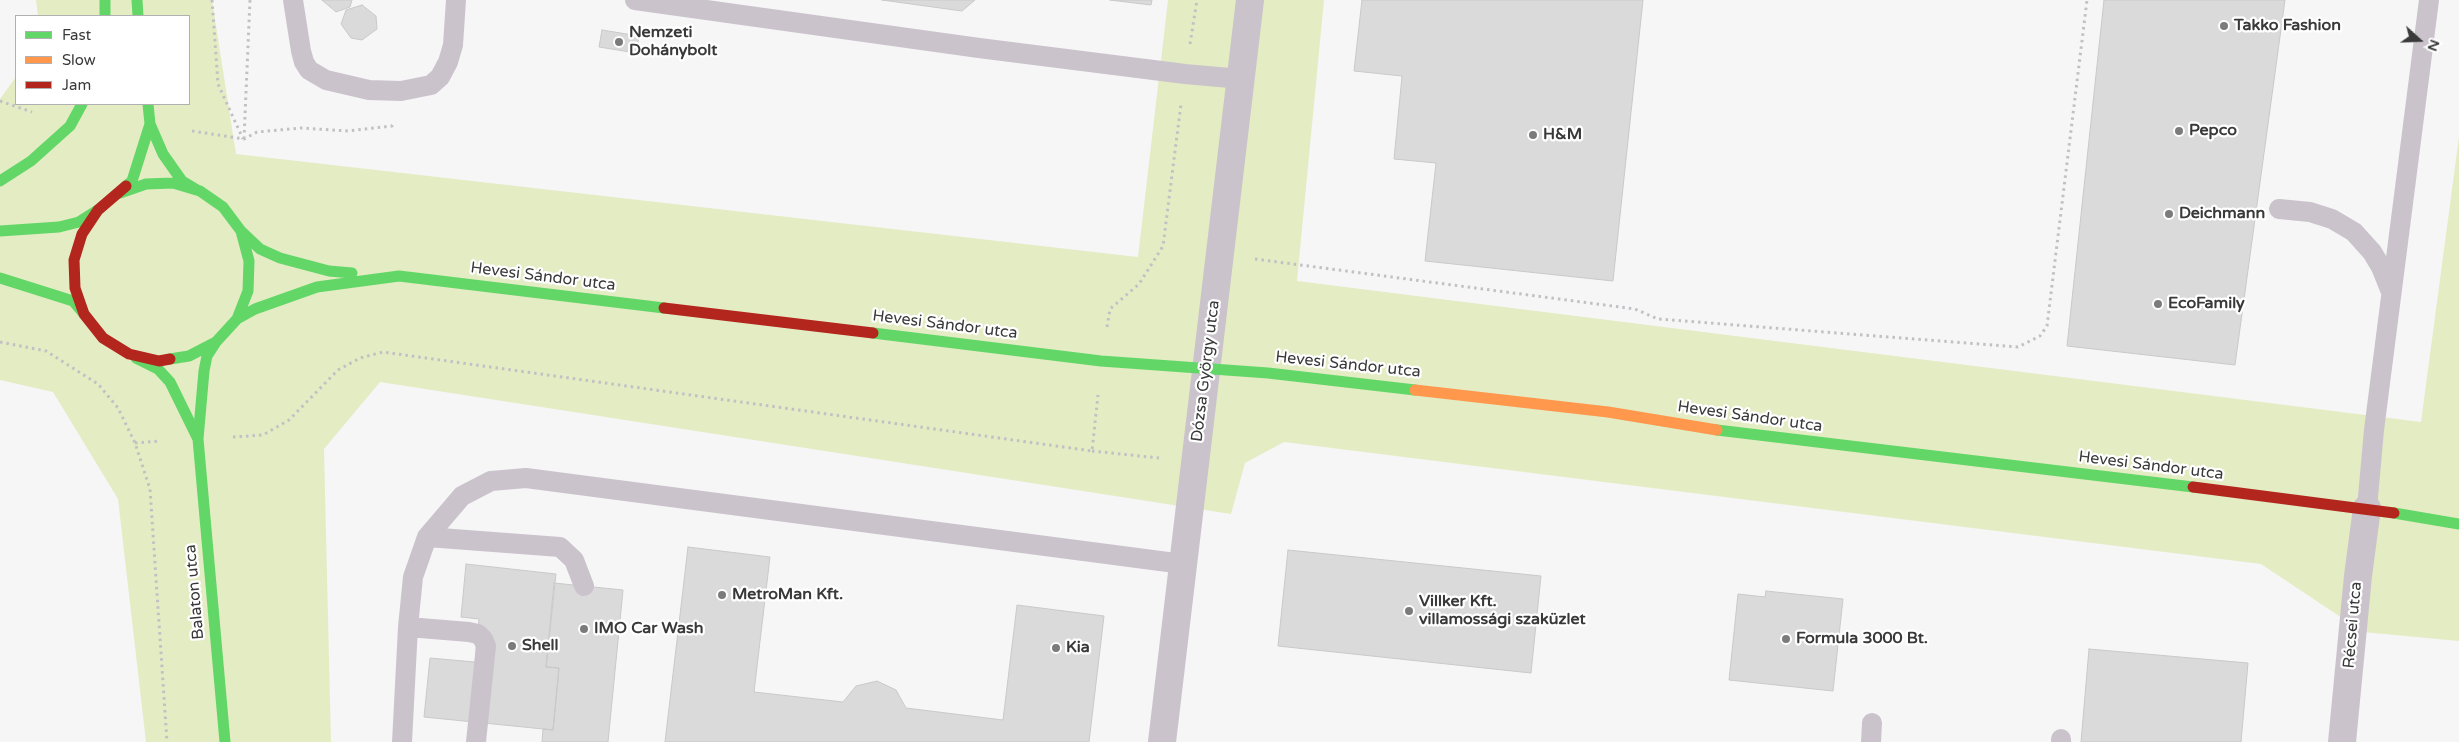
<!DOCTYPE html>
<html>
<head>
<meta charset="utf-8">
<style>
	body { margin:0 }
	#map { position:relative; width:2459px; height:742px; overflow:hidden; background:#f6f6f7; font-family:"Varela Round",sans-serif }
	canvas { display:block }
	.legend { position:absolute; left:15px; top:15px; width:175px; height:90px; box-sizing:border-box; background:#fff; border:1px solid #b0b0b0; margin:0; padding:6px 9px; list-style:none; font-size:15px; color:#39393a }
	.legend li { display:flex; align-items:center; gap:10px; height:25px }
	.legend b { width:25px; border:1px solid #b0b0b0 }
	.north { position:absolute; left:2394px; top:15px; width:50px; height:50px; -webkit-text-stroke:4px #fff; paint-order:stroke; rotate:110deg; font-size:14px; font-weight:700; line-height:20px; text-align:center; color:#39393a }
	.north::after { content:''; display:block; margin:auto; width:18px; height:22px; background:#39393a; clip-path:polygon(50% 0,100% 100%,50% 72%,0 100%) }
</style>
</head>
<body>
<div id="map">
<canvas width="2459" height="742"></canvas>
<ul class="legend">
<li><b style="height:6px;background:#63d668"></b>Fast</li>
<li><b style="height:6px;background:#ff974d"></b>Slow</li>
<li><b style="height:6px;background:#b3261e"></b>Jam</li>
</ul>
<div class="north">N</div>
</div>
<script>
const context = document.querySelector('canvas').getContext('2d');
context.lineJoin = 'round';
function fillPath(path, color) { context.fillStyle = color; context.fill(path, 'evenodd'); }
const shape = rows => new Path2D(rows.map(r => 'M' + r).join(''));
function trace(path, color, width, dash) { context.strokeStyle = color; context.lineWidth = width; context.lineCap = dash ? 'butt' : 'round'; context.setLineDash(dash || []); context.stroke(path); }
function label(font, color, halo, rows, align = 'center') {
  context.font = font + ' "Varela Round",sans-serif'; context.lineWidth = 4.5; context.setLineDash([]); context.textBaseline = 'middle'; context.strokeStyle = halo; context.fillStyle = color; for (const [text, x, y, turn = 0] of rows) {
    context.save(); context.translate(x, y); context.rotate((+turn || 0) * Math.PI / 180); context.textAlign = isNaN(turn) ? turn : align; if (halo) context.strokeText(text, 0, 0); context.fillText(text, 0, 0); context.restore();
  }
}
fillPath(shape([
	[36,0,212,0,236,154,1138,257,1168,0,1324,0,1297,281,2421,422,2459,137,2459,641,2363,632,2261,564,1284,442,1245,463,1231,514,380,382,324,449,331,742,146,742,118,499,53,392,0,380,0,99,16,77,16,104,189,104,189,16,38,16]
]), '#e4ecc4');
const building = shape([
	[322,0,352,0,350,7,336,12,322,0],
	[882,0,975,0,962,11,882,0],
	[1110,0,1152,0,1151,5,1110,0],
	[1362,0,1643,0,1613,281,1425,261,1436,163,1394,159,1402,76,1354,71,1362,0],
	[2104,0,2285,0,2235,365,2067,346,2104,0],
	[362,5,376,16,377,29,362,40,351,38,341,24,346,10,362,5],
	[602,30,639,36,636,53,599,47,602,30],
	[688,547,770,557,754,692,843,702,856,686,877,681,896,690,906,708,1003,720,1017,605,1104,616,1089,742,665,742,688,547],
	[1288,550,1541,576,1531,673,1278,646,1288,550],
	[466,564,556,574,546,667,559,668,553,730,424,717,430,658,475,662,479,619,461,617,466,564],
	[554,583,623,590,608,742,542,742,543,729,553,730,559,668,546,667,554,583],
	[1766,591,1843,599,1833,691,1729,680,1738,594,1765,597,1766,591],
	[2089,649,2248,663,2241,742,2081,742,2089,649]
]);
fillPath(building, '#dadada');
trace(building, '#cac9ca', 1);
trace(shape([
	[212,0,218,84,243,139],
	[1190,44,1197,0],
	[0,101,32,112],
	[192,131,244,139,257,132,301,128,348,131,392,126,394,123],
	[244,139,250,0],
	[1255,259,1635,309,1658,319,2018,347,2040,336,2047,326,2087,0],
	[1107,327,1110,309,1139,284,1163,246,1181,104],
	[0,342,46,351,98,384,118,408,135,443,150,489,167,742],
	[233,437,263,435,289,420,338,370,360,358,383,352,1092,451,1098,395],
	[135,443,160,441],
	[1092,451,1159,458]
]), '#c3c0c4', 3, [2.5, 4]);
trace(shape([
	[293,0,301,51,304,62,309,70,326,80,369,90,401,91,431,85,440,77,448,62,453,45,456,0],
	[635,0,979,48,1185,74,1241,79],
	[2279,209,2310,212,2332,219,2354,232,2372,252,2381,267,2391,292],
	[2367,508,2374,430,2429,0],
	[427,537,560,547,574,560,584,586],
	[408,627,469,632,478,634,483,639,486,646,476,742],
	[402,742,408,627,413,577,427,537,462,496,491,481,526,478,1183,564],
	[1871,742,1872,723],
	[2061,742,2061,739]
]), '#cbc3cc', 20);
trace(shape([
	[1162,742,1250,0],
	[2342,742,2358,576,2367,508]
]), '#cbc3cc', 28);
trace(shape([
	[105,0,105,16],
	[137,0,138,16],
	[148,104,150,124,163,154,182,181,197,190],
	[0,181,31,161,70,126,82,104],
	[126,186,132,181,150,124],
	[120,193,146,184,173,183,200,191,223,207,241,231,249,261,248,291,237,319,216,342,189,356,170,359],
	[0,231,59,227,79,222,98,210],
	[241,231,260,249,280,258,329,271,352,273],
	[0,278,73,301,84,314],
	[237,319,255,309,317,287,399,276,664,308],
	[873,333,1101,361,1268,373,1415,390],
	[216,342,207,356,204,371,198,439,225,742],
	[136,358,158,369,170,382,197,437],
	[1717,430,2193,487],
	[2394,513,2459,524]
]), '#63d668', 11);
trace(shape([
	[1415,390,1608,412,1717,430]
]), '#ff974d', 11);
trace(shape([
	[126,186,98,210,82,234,74,260,75,288,84,314,103,338,129,354,159,361,170,359],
	[664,308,873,333],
	[2193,487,2394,513]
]), '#b3261e', 11);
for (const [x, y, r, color] of [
	[2224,26,5,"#7b7b7c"],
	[619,42,5,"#7b7b7c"],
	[2179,131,5,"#7b7b7c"],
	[1533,135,5,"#7b7b7c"],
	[2169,214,5,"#7b7b7c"],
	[2158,304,5,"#7b7b7c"],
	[722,595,5,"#7b7b7c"],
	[1409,611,5,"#7b7b7c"],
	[584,629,5,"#7b7b7c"],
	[1786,639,5,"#7b7b7c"],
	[512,646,5,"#7b7b7c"],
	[1056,648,5,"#7b7b7c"]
]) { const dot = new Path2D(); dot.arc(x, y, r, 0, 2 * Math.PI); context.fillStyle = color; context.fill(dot); trace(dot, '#fff', 2); }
label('bold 16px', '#39393a', '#fff', [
	["Takko Fashion",2234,26],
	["Nemzeti",629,33],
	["Dohánybolt",629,51],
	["Pepco",2189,131],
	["H&M",1543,135],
	["Deichmann",2179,214],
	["EcoFamily",2168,304],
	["MetroMan Kft.",732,595],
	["Villker Kft.",1419,602],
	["villamossági szaküzlet",1419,620],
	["IMO Car Wash",594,629],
	["Formula 3000 Bt.",1796,639],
	["Shell",522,646],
	["Kia",1066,648]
], 'left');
label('16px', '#39393a', '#fff', [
	["Hevesi Sándor utca",543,277,7],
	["Hevesi Sándor utca",945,325,7],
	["Hevesi Sándor utca",1348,365,6],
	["Dózsa György utca",1206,371,-83],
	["Hevesi Sándor utca",1750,417,8],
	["Hevesi Sándor utca",2151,466,7],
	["Balaton utca",195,592,-95],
	["Récsei utca",2353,625,-85]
]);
</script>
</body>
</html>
